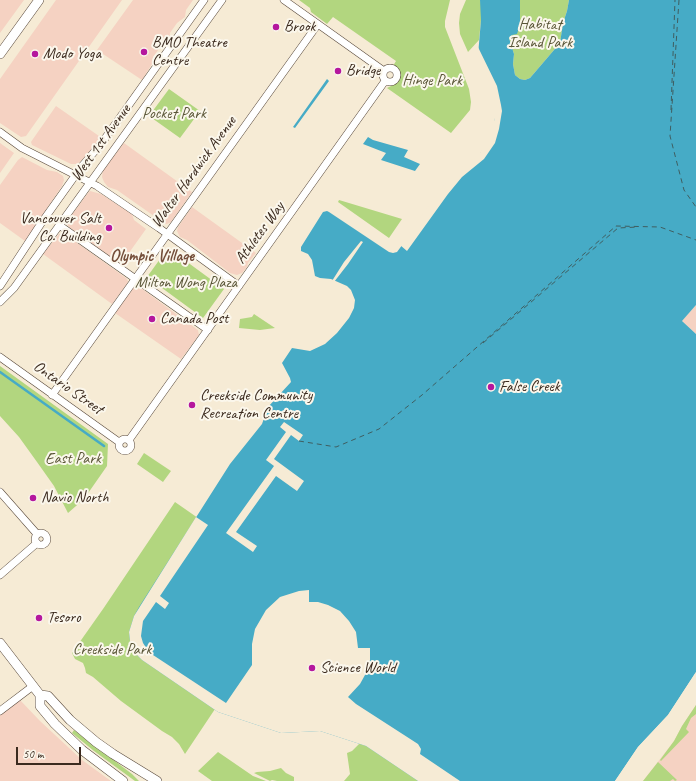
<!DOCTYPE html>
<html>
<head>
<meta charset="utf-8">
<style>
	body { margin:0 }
	#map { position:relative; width:696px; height:781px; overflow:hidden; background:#f6ebd5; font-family:Caveat,sans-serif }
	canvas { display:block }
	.scale { position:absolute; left:16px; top:747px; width:65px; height:18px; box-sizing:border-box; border:2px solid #3b2a1e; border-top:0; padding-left:5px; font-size:12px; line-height:14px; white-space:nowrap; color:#3b2a1e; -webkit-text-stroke:3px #fbf7ec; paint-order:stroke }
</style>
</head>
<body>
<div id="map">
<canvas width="696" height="781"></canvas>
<div class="scale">50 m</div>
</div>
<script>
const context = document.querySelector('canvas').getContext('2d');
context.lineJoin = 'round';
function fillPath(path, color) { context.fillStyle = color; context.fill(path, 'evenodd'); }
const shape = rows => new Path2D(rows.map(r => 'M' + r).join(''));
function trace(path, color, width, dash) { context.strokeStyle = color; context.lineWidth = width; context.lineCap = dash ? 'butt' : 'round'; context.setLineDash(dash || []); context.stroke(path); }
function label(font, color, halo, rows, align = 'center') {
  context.font = font + ' Caveat,sans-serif'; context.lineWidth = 4; context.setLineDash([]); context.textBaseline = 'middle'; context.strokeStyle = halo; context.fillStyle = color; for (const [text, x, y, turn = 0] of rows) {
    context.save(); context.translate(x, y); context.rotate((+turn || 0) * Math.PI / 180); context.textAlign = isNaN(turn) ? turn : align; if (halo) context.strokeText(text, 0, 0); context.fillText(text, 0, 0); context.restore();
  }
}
fillPath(shape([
	[0,0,24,0,0,33],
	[56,0,122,0,26,136,21,137,0,123,0,79],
	[133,0,193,0,186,10,185,17,177,23,170,33,169,41,161,46,153,57,152,64,142,80,97,50],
	[56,106,99,136,99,140,82,160,77,164,71,164,32,145,31,142,33,139],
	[0,143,14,153,0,173],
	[124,143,192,192,171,222,167,224,160,223,154,216,117,190,108,187,104,182,102,177,103,170],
	[22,157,47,170,57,172,63,176,64,180,62,186,25,241,0,223,0,185,18,160],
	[90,191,101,194,132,214,134,220,146,229,121,264,69,227,67,224,68,220,88,193],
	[192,207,256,253,248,263,247,267,242,273,237,275,230,273,187,240,180,237,177,231,178,227],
	[59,234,66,235,126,278,128,281,127,284,112,304,43,254],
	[135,286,138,286,198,330,199,335,181,359,115,313],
	[696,305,696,334,682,321],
	[20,700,40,721,82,760,111,781,0,781,0,714],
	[696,705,696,781,643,781,674,741,682,726]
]), '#f5d2c2');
fillPath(shape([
	[299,0,450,0,445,21,445,27,469,89,471,102,470,110,451,133,387,88,395,84,400,78,400,72,393,66,396,61,333,17,327,24,311,12,310,8],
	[466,0,480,0,481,4,481,20,479,40,468,52,460,34,459,23,460,14],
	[520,0,569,0,567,11,563,23,560,43,530,78,525,80,520,79,515,75,513,64,514,54,509,38,512,35],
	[169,89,200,111,180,138,149,116],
	[339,200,402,219,389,238,338,202],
	[168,248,224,289,203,318,147,277],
	[254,314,275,328,260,330,239,328,240,319,252,317],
	[0,366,108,444,107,466,84,499,68,513,54,486,37,462,19,437,0,416],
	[144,453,171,471,163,482,137,464],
	[175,502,208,525,221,700,185,754,179,744,172,737,162,731,121,701,93,677,86,673,85,668,83,663,75,659,72,653,103,609],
	[696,705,696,714,691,718,686,729,689,732,661,761,660,760,674,741,682,726],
	[74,730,132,774,139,781,135,781,94,751,72,733],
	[366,737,460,781,344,781,350,774,347,753,352,751],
	[218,752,253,776,266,781,212,781,198,771],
	[658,762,677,780,675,781,673,779,670,781,643,781],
	[281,768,286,773,294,777,294,781,277,781,272,780,270,781,254,773,257,772,270,771]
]), '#b2d67f');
fillPath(shape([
	[480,0,520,0,520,25,517,34,512,35,509,38,514,54,513,64,515,75,520,79,525,80,530,78,560,43,563,23,567,11,569,0,696,0,696,305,682,321,696,334,696,672,668,715,638,747,615,781,418,781,366,746,320,731,281,733,218,712,142,660,134,652,130,641,129,632,134,616,139,607,230,464,262,424,268,407,291,382,290,378,282,363,292,348,310,351,325,344,337,333,349,318,354,308,355,300,351,290,347,286,331,279,320,278,315,276,312,260,308,254,301,251,301,247,323,212,327,211,329,212,389,252,393,253,397,252,452,178,477,159,493,132,497,104,491,82,478,55,481,20],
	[327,79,329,81,295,128,293,127],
	[368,137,373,140,408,150,404,157,420,164,415,171,381,160,386,153,363,144]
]), '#46abc6');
fillPath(shape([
	[477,45,497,86,501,105,502,111,499,129,495,143,484,159,462,177,448,194,407,251,400,245,413,227,450,177,457,170,476,157,480,153,491,131,495,118,495,104,489,82,476,52],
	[361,241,363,242,348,264,334,282,332,281,344,262],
	[284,422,303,435,299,441,291,435,274,459,304,481,297,491,276,476,236,532,257,546,253,552,226,533,274,466,266,460,286,432,280,427],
	[196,517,208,525,160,596,169,603,165,609,156,602,143,621,141,636,143,643,147,649,153,655,226,703,252,665,252,644,255,629,266,610,280,597,299,591,309,590,309,602,318,602,328,605,340,611,349,621,356,632,358,648,370,648,370,660,365,675,360,684,348,697,356,704,418,744,421,749,420,754,460,781,418,781,366,746,320,731,281,733,218,712,142,660,134,652,130,641,129,632,134,616],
	[696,672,694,679,669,716,640,748,618,781,615,781,638,747,668,715]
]), '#f6ebd5');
trace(shape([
	[0,372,104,446]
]), '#46abc6', 2.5);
trace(shape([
	[679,0,670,136,684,190,696,207],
	[671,110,675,0],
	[483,343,618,228,638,227],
	[299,441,336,447,379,429,422,395,616,226,660,227,696,240]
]), '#3f5e61', 1, [5, 4]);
const minor = shape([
	[284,0,384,71],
	'383 75a7 7 0 1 1 14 0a7 7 0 1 1-14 0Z',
	[0,132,22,148,97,186,159,228,239,286],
	[59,225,208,330],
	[0,286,42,222,82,166,101,144,204,0],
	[0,302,14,288,222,0],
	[0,357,119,442],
	[52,395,318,24],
	'119 445a6 6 0 1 1 12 0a6 6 0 1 1-12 0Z',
	[129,440,385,81],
	[0,492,37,534],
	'35 539a6 6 0 1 1 12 0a6 6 0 1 1-12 0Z',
	[0,575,37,543],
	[0,711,33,686]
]);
const secondary = shape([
	[0,54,39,0],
	[0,643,40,695,40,706,55,724,82,750,123,781],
	[40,695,48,696,70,720,96,742,113,754,157,781]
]);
trace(minor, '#574739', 8);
trace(secondary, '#574739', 10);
trace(minor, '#fff', 7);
trace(secondary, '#fff', 9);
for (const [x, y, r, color] of [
	[276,27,4,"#b5179e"],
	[144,52,4,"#b5179e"],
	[35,54,4,"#b5179e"],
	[338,71,4,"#b5179e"],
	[109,228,4,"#b5179e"],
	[152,319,4,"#b5179e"],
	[491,387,4,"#b5179e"],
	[192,405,4,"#b5179e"],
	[33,498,4,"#b5179e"],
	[39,618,4,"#b5179e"],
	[312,668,4,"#b5179e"]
]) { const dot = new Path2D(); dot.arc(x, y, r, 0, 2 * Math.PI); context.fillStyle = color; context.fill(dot); trace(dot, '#fbf7ec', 1.5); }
label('16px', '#595536', '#fbf7ec', [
	["Habitat",540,25],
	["Island Park",540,43],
	["Hinge Park",432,81],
	["Pocket Park",174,114],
	["Milton Wong Plaza",186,283],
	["East Park",73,459],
	["Creekside Park",112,650]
]);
label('16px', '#3b2a1e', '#fbf7ec', [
	["Brook",284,27],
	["BMO Theatre",152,43],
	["Centre",152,61],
	["Modo Yoga",43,54],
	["Bridge",346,71],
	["Vancouver Salt",101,219,"right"],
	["Co. Building",101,237,"right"],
	["Canada Post",160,319],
	["False Creek",499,387],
	["Creekside Community",200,396],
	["Recreation Centre",200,414],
	["Navio North",41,498],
	["Tesoro",47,618],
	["Science World",320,668]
], 'left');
label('16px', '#3b2a1e', '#fbf7ec', [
	["West 1st Avenue",101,143,-54],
	["Walter Hardwick Avenue",194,172,-54],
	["Athletes Way",260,233,-54],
	["Ontario Street",68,388,35]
]);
label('bold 17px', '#754f3b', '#fbf7ec', [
	["Olympic Village",152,257]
]);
</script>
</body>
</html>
